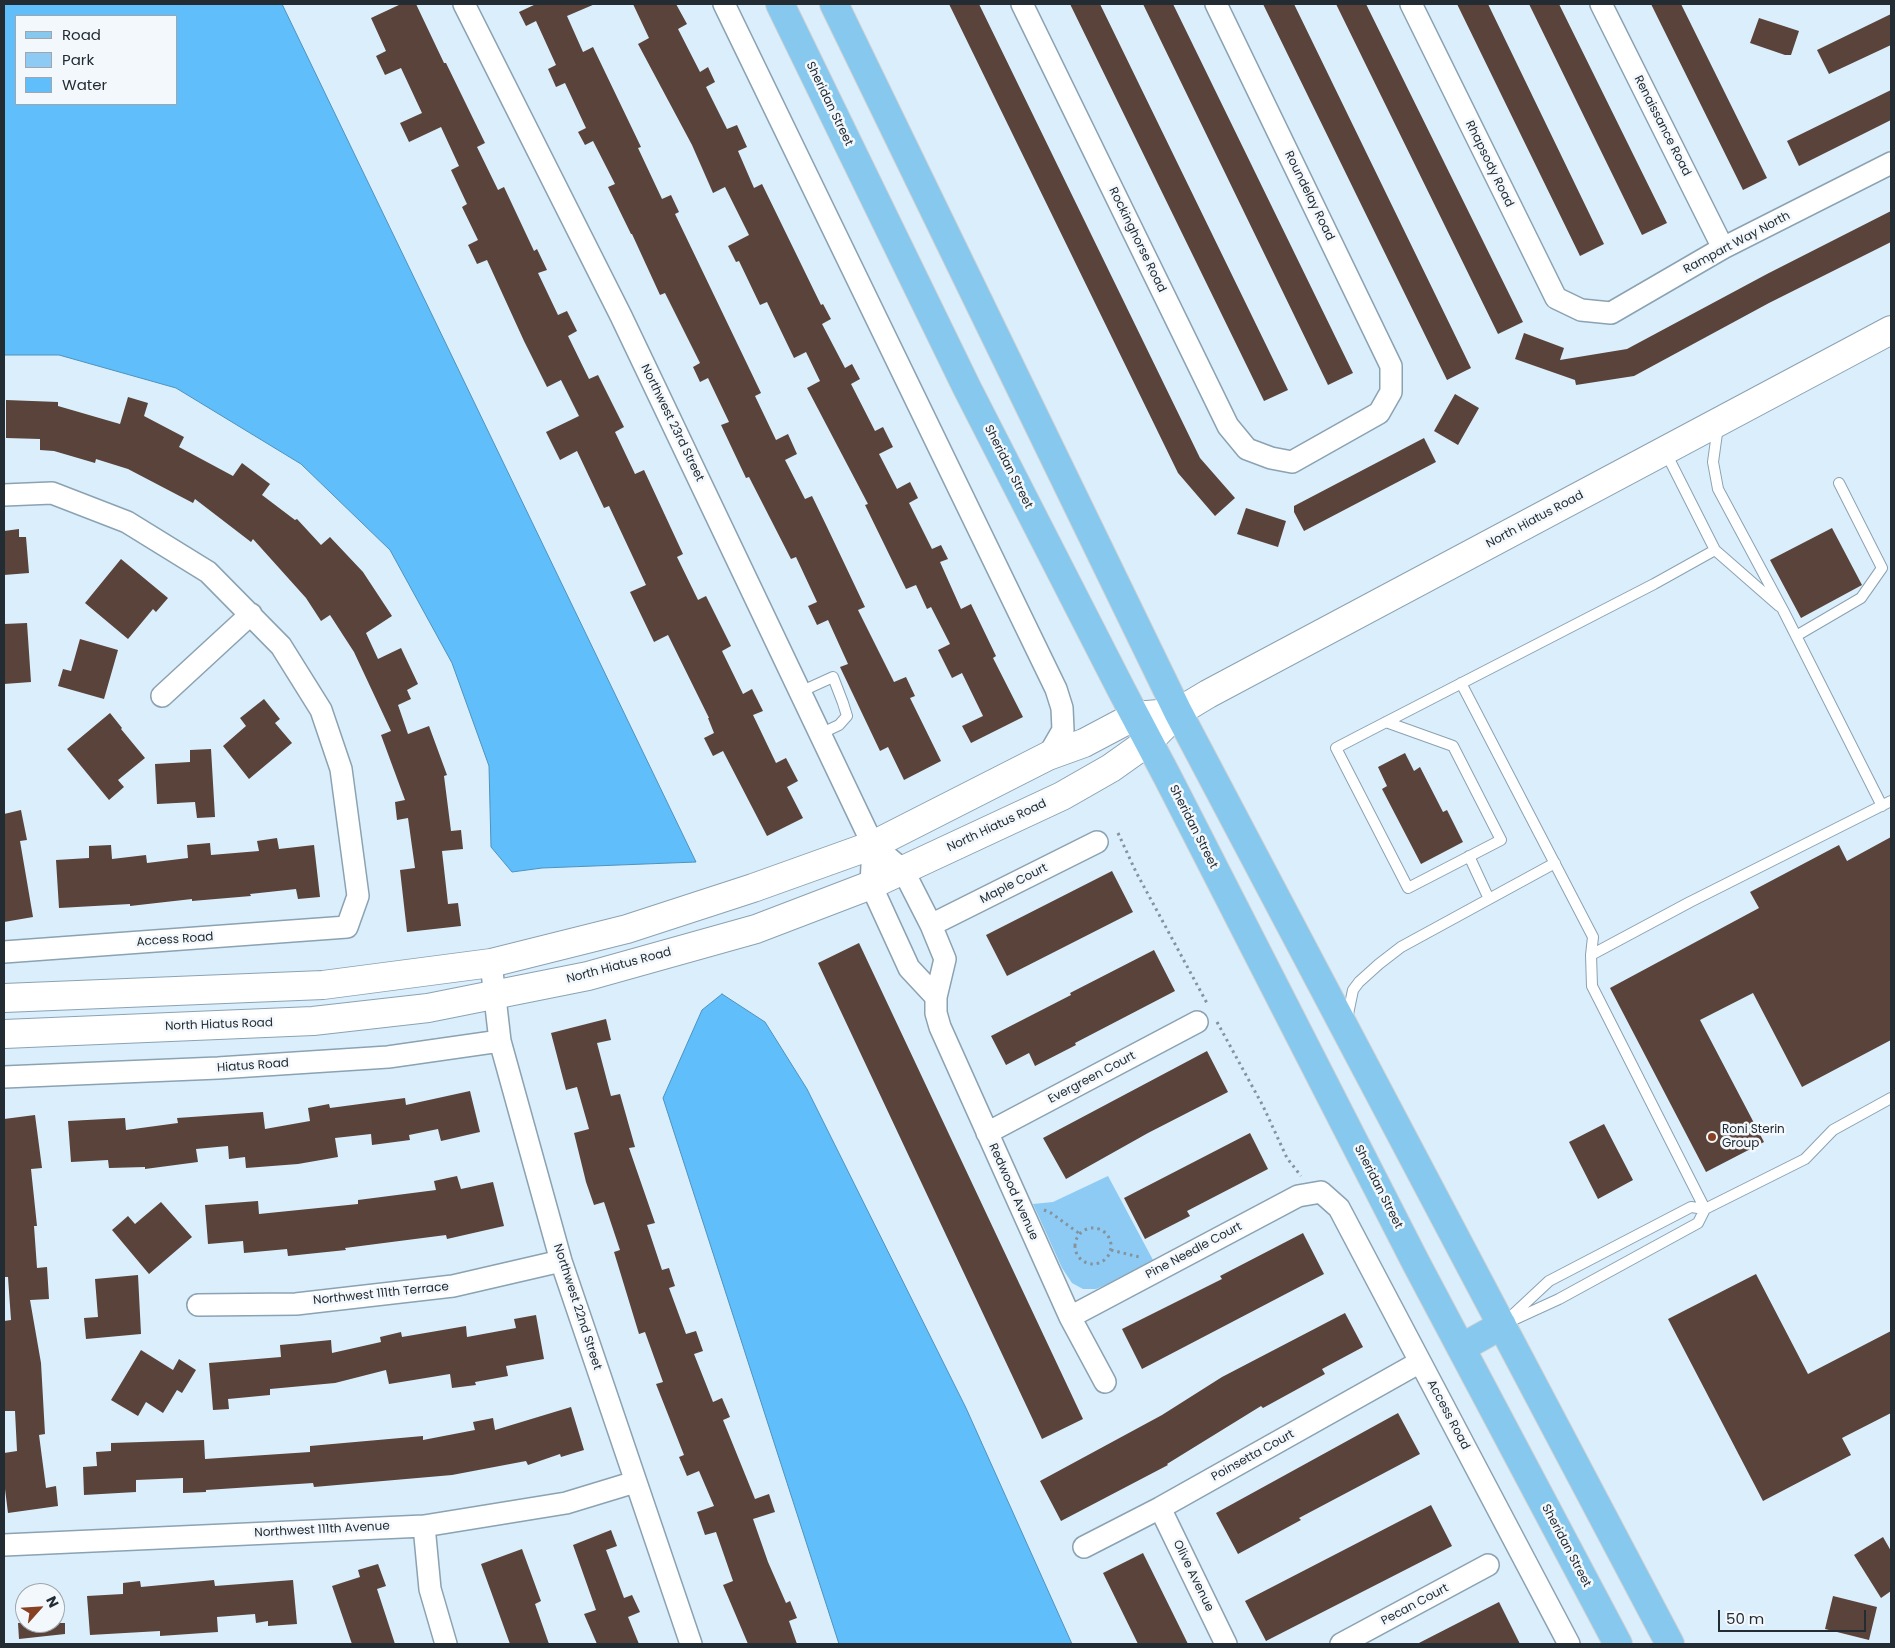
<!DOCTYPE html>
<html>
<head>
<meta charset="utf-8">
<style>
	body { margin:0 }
	#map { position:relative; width:1895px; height:1648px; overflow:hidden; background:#daeefc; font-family:Poppins,sans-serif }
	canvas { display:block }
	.frame { position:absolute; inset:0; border:5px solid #232c33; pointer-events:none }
	.legend { position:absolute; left:15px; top:15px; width:162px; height:90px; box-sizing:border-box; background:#f3f8fc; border:1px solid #a0a6ac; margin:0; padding:6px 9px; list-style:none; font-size:15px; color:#232c33 }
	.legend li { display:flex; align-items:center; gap:10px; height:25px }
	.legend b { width:25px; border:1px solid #a0a6ac }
	.north { position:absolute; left:15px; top:1583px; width:50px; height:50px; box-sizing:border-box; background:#f3f8fc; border:1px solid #a0a6ac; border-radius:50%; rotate:64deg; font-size:14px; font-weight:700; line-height:20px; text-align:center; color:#232c33 }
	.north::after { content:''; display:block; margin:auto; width:18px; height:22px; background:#884022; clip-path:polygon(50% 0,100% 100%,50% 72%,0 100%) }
	.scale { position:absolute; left:1718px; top:1610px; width:148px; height:22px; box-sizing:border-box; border:2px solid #232c33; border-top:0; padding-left:6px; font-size:15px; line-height:18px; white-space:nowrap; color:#232c33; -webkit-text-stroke:4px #f3f8fc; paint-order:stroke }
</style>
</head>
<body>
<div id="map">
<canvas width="1895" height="1648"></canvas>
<div class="frame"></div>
<ul class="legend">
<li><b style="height:6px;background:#86c8ee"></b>Road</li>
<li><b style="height:14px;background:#8dcbf4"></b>Park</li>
<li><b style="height:14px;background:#60befa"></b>Water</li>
</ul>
<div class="north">N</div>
<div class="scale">50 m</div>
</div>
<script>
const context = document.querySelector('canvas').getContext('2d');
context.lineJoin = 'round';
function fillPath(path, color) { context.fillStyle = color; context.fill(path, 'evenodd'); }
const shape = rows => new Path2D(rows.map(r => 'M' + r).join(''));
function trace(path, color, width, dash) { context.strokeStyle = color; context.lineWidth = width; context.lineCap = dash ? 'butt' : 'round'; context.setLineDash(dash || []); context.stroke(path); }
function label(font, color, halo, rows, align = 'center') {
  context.font = font + ' Poppins,sans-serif'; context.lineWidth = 5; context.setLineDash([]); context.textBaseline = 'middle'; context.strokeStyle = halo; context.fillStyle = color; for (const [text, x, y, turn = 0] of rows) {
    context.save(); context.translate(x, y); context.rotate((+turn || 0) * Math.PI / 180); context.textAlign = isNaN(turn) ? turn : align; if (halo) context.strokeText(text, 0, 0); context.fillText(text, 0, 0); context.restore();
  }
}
fillPath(shape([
	[1108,1176,1153,1260,1108,1284,1096,1289,1083,1289,1072,1283,1062,1268,1033,1204,1053,1202]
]), '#8dcbf4');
const water = shape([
	[4,4,282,4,696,862,542,868,512,872,491,847,489,766,452,663,390,550,301,464,176,388,59,355,4,355,4,4],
	[16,16,176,16,176,104,16,104,16,16],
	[722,994,765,1022,807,1089,966,1408,1072,1644,839,1644,663,1098,702,1010,722,994]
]);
fillPath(water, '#60befa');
trace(water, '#4e92be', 1);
fillPath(shape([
	[401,4,416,4,444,63,446,63,485,143,477,147,498,190,504,187,534,251,537,249,547,270,538,273,558,315,567,311,577,331,568,336,589,379,598,375,624,427,615,432,635,474,644,470,683,554,677,557,698,600,706,596,731,646,722,651,743,694,752,689,763,711,753,715,776,763,786,758,798,781,787,787,803,818,767,836,723,751,713,756,704,738,714,733,708,718,709,718,668,635,654,642,630,592,646,585,609,506,604,508,577,451,560,460,546,432,579,416,561,380,547,387,524,341,487,260,477,264,468,245,478,240,462,207,467,204,451,170,459,166,441,127,409,142,400,123,422,113,401,68,385,75,376,56,386,51,371,18],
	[536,4,595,4,567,16,583,52,593,47,641,147,638,148,662,199,671,195,679,212,675,214,761,393,755,396,776,440,788,434,797,454,785,460,805,499,812,496,827,527,865,607,858,610,894,682,906,677,915,696,910,698,941,761,904,780,888,747,880,751,840,667,848,664,828,620,817,625,808,606,817,602,796,557,791,559,749,477,746,478,721,425,729,422,708,378,700,382,693,367,700,363,665,293,660,295,632,234,631,234,608,187,615,184,593,141,585,145,578,132,586,128,565,83,556,87,548,69,556,65,536,21,526,26,519,12],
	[633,4,676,4,687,24,678,29,700,72,708,67,715,82,706,87,727,129,737,125,747,147,738,151,754,188,762,184,821,305,823,304,831,319,822,324,845,368,852,364,860,379,851,384,875,431,883,427,893,447,879,454,897,489,910,482,918,498,909,503,932,549,941,545,948,559,940,562,961,609,971,604,996,656,993,658,1023,717,971,743,962,726,983,716,962,673,952,678,938,650,950,644,931,607,927,609,916,585,906,589,865,505,868,504,807,388,820,381,806,352,794,358,767,302,760,305,739,261,736,262,728,246,749,235,725,187,713,193,692,145,638,44,649,38],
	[949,4,979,4,1200,458,1235,498,1215,516,1178,473],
	[1070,4,1100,4,1288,390,1264,401],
	[1143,4,1173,4,1353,373,1328,385],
	[1263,4,1294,4,1471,368,1447,380],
	[1336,4,1366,4,1523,322,1498,334],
	[1457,4,1488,4,1604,244,1580,256],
	[1529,4,1559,4,1667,223,1642,235],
	[1651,4,1681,4,1767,178,1743,190],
	[1891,14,1891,45,1829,74,1817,50],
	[1759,18,1799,31,1791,55,1785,55,1750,43],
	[1891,90,1891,120,1799,166,1787,141],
	[1891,211,1891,242,1769,303,1634,376,1576,385,1575,380,1515,359,1524,333,1564,348,1560,360,1627,349,1767,274],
	[1455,394,1479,408,1458,445,1434,431],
	[128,397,148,403,144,416,184,437,179,447,233,476,242,463,270,484,262,495,295,520,297,519,321,545,330,537,363,572,392,616,366,633,378,659,401,648,418,684,407,690,411,699,398,705,408,734,429,726,447,775,444,776,451,831,461,830,463,849,442,851,448,904,458,903,461,926,407,932,400,870,415,868,408,818,397,820,395,802,405,800,381,735,391,731,354,652,330,615,321,621,306,598,253,539,251,542,195,499,193,503,128,469,96,459,95,463,54,451,40,450,40,439,6,438,6,400,58,402,58,406,120,424],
	[1424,438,1436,462,1304,531,1294,512,1294,506],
	[1246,508,1286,521,1278,547,1237,534],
	[1832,528,1862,585,1801,618,1770,560],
	[19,529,19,537,26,537,29,573,4,575,4,531],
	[121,559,168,598,156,612,153,609,128,639,85,603],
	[27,623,31,682,4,684,4,624],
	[80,639,118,650,104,699,58,686,63,669,71,671],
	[264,699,280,719,275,723,292,743,249,779,223,746,246,726,240,718],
	[110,713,122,728,121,729,145,758,118,780,124,787,109,800,67,749],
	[211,749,215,817,197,818,195,802,157,804,155,764,190,762,190,750],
	[1405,753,1414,771,1420,767,1443,812,1447,810,1463,842,1421,864,1382,789,1387,786,1378,767],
	[21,810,27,840,20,841,33,917,4,922,4,814],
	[1891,837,1891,1040,1802,1087,1753,993,1700,1020,1764,1142,1706,1172,1610,988,1759,908,1750,892,1839,845,1847,861],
	[277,838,279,849,314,845,320,897,298,899,296,889,250,894,251,896,192,901,192,899,130,906,130,904,59,908,56,860,89,858,89,846,111,845,112,859,146,855,147,863,188,858,187,845,210,843,211,855,259,851,257,841],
	[1112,871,1133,912,1007,976,986,935],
	[859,943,1083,1419,1042,1439,818,963],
	[1154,950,1175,991,1075,1043,1076,1045,1035,1066,1029,1053,1006,1065,991,1036,1071,995,1070,993],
	[606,1019,611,1040,597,1043,611,1096,620,1094,635,1147,629,1148,655,1223,647,1225,662,1270,669,1268,675,1286,669,1288,686,1334,696,1331,703,1351,694,1354,713,1402,722,1398,730,1417,723,1420,755,1499,769,1494,775,1512,753,1519,768,1562,786,1603,790,1601,797,1618,789,1621,797,1644,748,1644,723,1585,733,1581,716,1532,705,1535,697,1512,714,1506,699,1471,687,1476,679,1457,684,1455,656,1384,663,1382,645,1332,639,1334,614,1252,620,1250,604,1202,594,1205,586,1182,574,1133,589,1129,577,1087,566,1090,551,1033],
	[1207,1051,1228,1092,1148,1133,1066,1179,1043,1138],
	[470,1091,480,1132,441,1141,438,1129,409,1135,410,1140,372,1145,371,1134,335,1138,338,1157,298,1164,246,1168,245,1157,229,1159,228,1146,196,1149,198,1162,145,1169,145,1167,109,1168,108,1160,71,1162,68,1121,125,1118,126,1130,178,1123,177,1118,263,1112,265,1129,310,1121,308,1108,329,1104,330,1108,405,1098,406,1105],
	[35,1115,42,1168,31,1169,37,1226,34,1226,37,1268,47,1267,49,1299,30,1300,41,1363,45,1434,39,1435,46,1488,56,1486,58,1506,8,1513,4,1481,4,1453,17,1451,15,1411,4,1411,4,1321,11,1320,8,1277,4,1277,4,1119],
	[1604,1124,1633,1180,1598,1199,1569,1142],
	[1250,1133,1268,1169,1187,1211,1190,1216,1145,1239,1124,1198],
	[457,1176,461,1189,493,1182,504,1226,447,1239,446,1235,345,1248,346,1250,288,1256,287,1249,244,1253,243,1241,208,1244,205,1205,258,1201,259,1214,358,1204,358,1200,436,1190,434,1181],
	[161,1202,192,1237,149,1274,112,1230,128,1216,135,1224],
	[1303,1233,1324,1274,1142,1369,1122,1329,1222,1279,1220,1276],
	[1756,1274,1808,1374,1891,1331,1891,1413,1842,1438,1851,1455,1763,1501,1668,1319],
	[138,1275,141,1334,86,1339,84,1318,98,1317,95,1279],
	[1345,1313,1363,1347,1322,1369,1325,1374,1263,1408,1261,1406,1167,1464,1168,1465,1061,1521,1040,1481,1162,1415,1222,1377],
	[536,1315,544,1359,506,1366,508,1376,475,1382,476,1385,452,1388,450,1374,389,1384,386,1370,335,1383,270,1389,270,1395,228,1399,229,1409,213,1410,209,1363,281,1357,280,1345,331,1340,332,1353,381,1342,380,1337,401,1332,402,1337,466,1326,467,1337,516,1328,514,1319],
	[141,1350,173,1370,179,1359,196,1370,182,1393,177,1390,163,1413,146,1402,138,1416,111,1400],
	[571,1407,584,1450,561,1457,560,1454,528,1465,526,1461,452,1475,314,1487,313,1483,206,1490,206,1492,183,1493,183,1478,136,1480,136,1492,84,1495,83,1467,97,1466,96,1452,111,1451,111,1443,204,1440,205,1459,310,1452,310,1446,423,1436,423,1440,475,1430,473,1422,493,1418,495,1430],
	[1398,1413,1420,1454,1299,1518,1301,1520,1238,1554,1216,1513],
	[1431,1505,1452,1546,1266,1641,1245,1601],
	[611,1530,617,1546,606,1550,624,1598,632,1595,640,1612,628,1617,639,1644,597,1644,584,1614,596,1610,573,1545],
	[1883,1537,1891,1551,1891,1591,1881,1598,1854,1555],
	[522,1549,541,1601,535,1604,549,1644,510,1644,481,1564],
	[1143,1553,1188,1644,1138,1644,1103,1573],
	[378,1564,386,1586,377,1589,395,1644,352,1644,332,1586,360,1577,358,1570],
	[214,1580,215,1586,293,1580,297,1624,268,1626,268,1621,256,1623,255,1614,217,1617,218,1632,160,1636,160,1631,90,1635,87,1596,123,1594,123,1583,140,1581,141,1587],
	[1833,1596,1877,1607,1869,1640,1825,1629],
	[1499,1602,1520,1644,1417,1644],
	[18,1623,65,1623,65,1634,19,1639]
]), '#5a433a');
const lane = shape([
	[1718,426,1713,462,1718,489,1783,610,1882,806],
	[1665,451,1715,550,1779,606],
	[1796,636,1861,598,1882,568,1839,483],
	[1461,683,1593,937,1591,955,1690,902,1891,801],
	[800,692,833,677,843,703,847,716,839,725,820,734],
	[1386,722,1453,746,1501,840,1408,888,1336,748,1359,736,1654,584,1715,550],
	[1469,856,1489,899],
	[1591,955,1592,986,1705,1209],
	[1347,1019,1353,990,1359,982,1379,964,1401,947,1555,863],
	[1511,1321,1559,1299,1698,1223,1705,1209],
	[1503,1324,1549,1281,1691,1207,1705,1209,1805,1159,1833,1130,1891,1098]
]);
const street = shape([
	[464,4,621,316,873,845,903,870,931,925,945,959,936,997,936,1013,940,1027,1070,1317,1105,1382],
	[724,4,1056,689,1062,708,1063,730,1048,756],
	[1022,4,1228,426,1247,449,1271,458,1292,462,1379,413,1391,392,1391,366,1216,4],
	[1411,4,1556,298,1581,310,1611,313,1723,248,1891,163],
	[1601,4,1723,248],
	[4,495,52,493,127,522,208,572,281,646,321,710,341,769,358,896,347,927,4,952],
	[162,696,251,614],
	[873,845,871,885,909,968,936,997],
	[931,925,1097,842],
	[491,963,500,1041,561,1261,691,1644],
	[4,1077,218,1068,388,1057,500,1041],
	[987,1133,1197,1022],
	[198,1305,296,1304,453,1286,561,1261],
	[1070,1317,1298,1196,1321,1192,1339,1208,1569,1644],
	[1160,1508,1226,1644],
	[424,1526,430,1589,446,1644],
	[4,1545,424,1526,566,1503,635,1482],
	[1084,1547,1160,1508,1420,1362],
	[1341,1644,1488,1565]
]);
const secondary = shape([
	[4,998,323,985,491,963,627,929,753,888,873,845,1048,756,1084,743,1135,716,1159,714],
	[4,1034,313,1021,428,1008,588,976,756,929,871,885,1062,796,1111,768,1149,741,1178,712,1208,694,1891,330]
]);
const primary = shape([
	[780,4,967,388,1122,691,1168,778,1416,1263,1618,1644],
	[834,4,1178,712,1670,1644],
	[1461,1348,1502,1325]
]);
trace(lane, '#8ba2b2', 12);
trace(street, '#8ba2b2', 24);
trace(secondary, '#8ba2b2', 30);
trace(primary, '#cfd1d2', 30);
trace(shape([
	[1118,833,1136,872,1208,1005],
	[1217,1022,1263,1106,1287,1158,1301,1176],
	[1044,1210,1051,1213,1080,1234],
	'1075 1246a18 18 0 1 1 36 0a18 18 0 1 1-36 0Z',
	[1111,1250,1139,1257]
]), '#84939d', 3, [2.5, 4]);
trace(lane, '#fff', 10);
trace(street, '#fff', 21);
trace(secondary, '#fff', 28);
trace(primary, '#86c8ee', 28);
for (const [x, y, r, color] of [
	[1712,1137,5,"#884022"]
]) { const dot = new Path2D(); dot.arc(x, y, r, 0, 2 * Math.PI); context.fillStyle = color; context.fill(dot); trace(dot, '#f3f8fc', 2); }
label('12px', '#232c33', '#f3f8fc', [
	["Sheridan Street",829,104,64],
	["Renaissance Road",1662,126,63],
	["Rhapsody Road",1489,164,64],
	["Roundelay Road",1309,196,64],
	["Rockinghorse Road",1137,240,64],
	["Rampart Way North",1737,243,-28],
	["Northwest 23rd Street",672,423,64],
	["Sheridan Street",1008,467,63],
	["North Hiatus Road",1535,520,-28],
	["North Hiatus Road",997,826,-25],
	["Sheridan Street",1193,827,63],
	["Maple Court",1014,884,-27],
	["Access Road",175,940,-4],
	["North Hiatus Road",619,966,-15],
	["North Hiatus Road",219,1025,-2],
	["Hiatus Road",253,1066,-4],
	["Evergreen Court",1092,1078,-28],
	["Sheridan Street",1378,1187,63],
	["Redwood Avenue",1013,1192,66],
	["Pine Needle Court",1194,1251,-28],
	["Northwest 111th Terrace",381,1294,-6],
	["Northwest 22nd Street",577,1307,72],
	["Access Road",1448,1415,62],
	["Poinsetta Court",1253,1456,-29],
	["Northwest 111th Avenue",322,1530,-3],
	["Sheridan Street",1566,1546,62],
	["Olive Avenue",1193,1576,64],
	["Pecan Court",1415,1605,-28]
]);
label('12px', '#232c33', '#f3f8fc', [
	["Roni Sterin",1722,1130],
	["Group",1722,1144]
], 'left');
</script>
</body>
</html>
